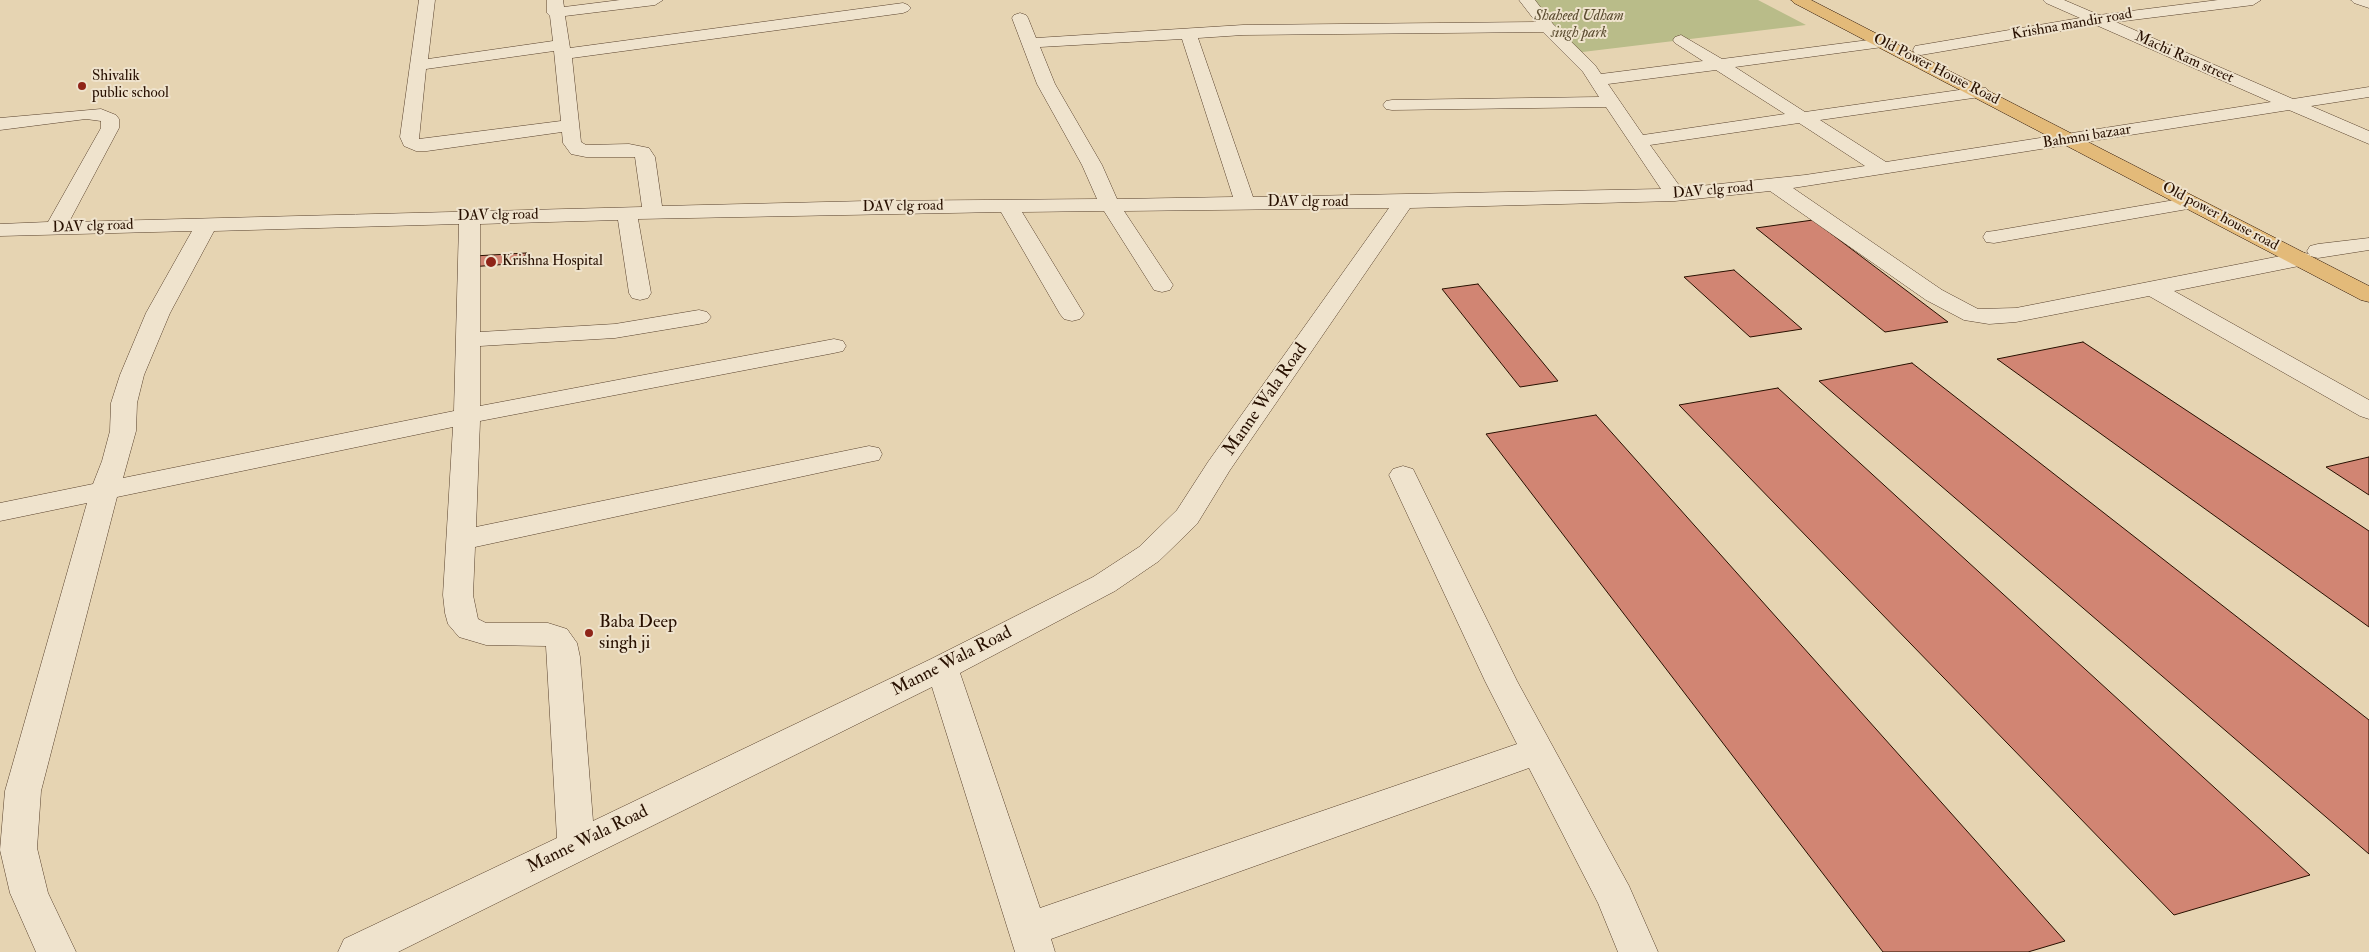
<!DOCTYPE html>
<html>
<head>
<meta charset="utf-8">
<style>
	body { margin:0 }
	canvas { display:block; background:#e6d4b2 }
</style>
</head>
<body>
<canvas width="2369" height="952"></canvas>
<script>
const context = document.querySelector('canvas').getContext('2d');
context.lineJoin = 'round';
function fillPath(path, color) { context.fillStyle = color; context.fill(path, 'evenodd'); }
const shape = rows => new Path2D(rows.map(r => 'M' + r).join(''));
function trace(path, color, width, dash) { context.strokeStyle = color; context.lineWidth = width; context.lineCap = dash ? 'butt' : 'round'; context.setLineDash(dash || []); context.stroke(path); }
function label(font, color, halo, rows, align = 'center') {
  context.font = font + ' "IM FELL Double Pica",serif'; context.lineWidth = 4; context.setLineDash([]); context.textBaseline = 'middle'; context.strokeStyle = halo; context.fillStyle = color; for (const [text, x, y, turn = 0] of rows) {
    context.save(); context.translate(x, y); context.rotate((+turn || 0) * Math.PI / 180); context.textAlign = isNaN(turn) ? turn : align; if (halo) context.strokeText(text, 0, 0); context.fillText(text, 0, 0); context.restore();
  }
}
fillPath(shape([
	[1531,0,1758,0,1806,25,1566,54]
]), '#b9bc89');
const building = shape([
	[1813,220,1948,322,1885,332,1756,228,1813,220],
	[526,253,522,263,470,267,474,256,526,253],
	[1734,270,1802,329,1750,337,1684,277,1734,270],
	[1478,284,1558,381,1520,387,1442,289,1478,284],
	[2083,342,2369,531,2369,627,1997,359,2083,342],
	[1912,363,2369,720,2369,854,1819,381,1912,363],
	[1778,388,2310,875,2174,915,1679,405,1778,388],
	[1596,415,2065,941,2028,952,1883,952,1486,434,1596,415],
	[2369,457,2369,495,2326,467,2369,457]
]);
fillPath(building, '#d18573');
trace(building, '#281000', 1);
const minor = shape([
	[419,0,435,0,428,59,553,41,550,16,547,13,547,0,563,0,564,7,620,0,663,0,655,5,565,16,570,48,903,3,908,5,911,8,908,11,903,13,572,58,581,142,586,145,629,144,649,148,655,157,662,206,867,201,1097,199,1082,165,1037,84,1012,18,1014,15,1020,13,1026,15,1028,18,1036,38,1243,25,1536,22,1519,0,1535,0,1553,24,1595,65,1601,74,1703,61,1675,43,1673,40,1675,37,1681,35,1722,59,1884,38,1890,40,1892,43,1890,46,1735,67,1805,112,1980,87,1986,88,1989,92,1986,96,1980,97,1820,120,1886,162,2271,102,2096,25,1921,55,1915,54,1913,50,1915,46,1921,45,2080,18,2046,3,2043,0,2064,0,2099,15,2218,0,2261,0,2253,5,2116,22,2293,99,2369,87,2369,97,2311,106,2369,131,2369,144,2289,110,1793,188,1942,290,1978,309,2016,308,2301,252,2309,254,2312,259,2309,264,2174,291,2369,400,2369,419,2360,416,2149,296,2016,322,1989,324,1964,320,1926,300,1770,191,1675,201,1410,208,1230,470,1197,524,1159,561,1115,591,960,673,1040,908,1517,744,1485,681,1389,475,1393,469,1403,466,1413,469,1517,681,1629,886,1658,952,1618,952,1598,903,1529,768,1051,939,1055,952,1015,952,932,687,398,952,338,952,344,939,557,838,546,646,486,645,459,637,448,624,445,613,443,595,453,427,117,497,41,791,37,848,48,893,76,952,36,952,10,893,0,850,5,791,87,503,0,521,0,503,93,484,102,461,110,431,111,403,120,375,146,313,192,231,0,236,0,224,48,222,101,128,101,121,86,119,0,130,0,118,101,109,116,115,119,119,119,128,69,222,642,207,635,157,586,157,571,154,563,143,562,132,427,151,416,151,404,146,400,137,419,0],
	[1543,32,1583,72,1599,97,1392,100,1386,101,1383,105,1386,109,1392,110,1606,107,1661,189,1253,197,1198,38,1243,35,1543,32],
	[1182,39,1233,197,1117,199,1102,165,1055,84,1040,47,1182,39],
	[554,51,561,121,419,139,426,69,554,51],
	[1716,70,1785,114,1643,135,1608,84,1716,70],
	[1799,123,1865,166,1805,175,1681,188,1650,145,1799,123],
	[1389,208,1208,462,1177,510,1139,547,1093,577,931,659,593,821,580,657,577,643,567,629,548,623,486,623,478,619,473,595,475,547,869,462,879,460,882,454,879,448,869,446,476,527,480,421,834,353,843,351,846,346,843,341,834,339,480,406,480,346,615,338,699,324,707,322,711,317,707,312,699,310,615,324,480,332,480,224,618,220,629,293,632,298,640,300,648,298,651,293,638,219,1001,212,1060,314,1064,319,1072,321,1080,319,1084,314,1022,212,1104,211,1154,290,1162,292,1170,290,1173,285,1124,211,1389,208],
	[459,224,454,411,123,478,136,431,137,403,144,375,170,313,214,231,459,224],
	[2351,0,2369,0,2369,8,2354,3,2351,0],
	[2192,197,2199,199,2202,203,2199,207,1994,243,1986,242,1983,237,1986,232,1994,231,2192,197],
	[2369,238,2369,250,2318,258,2310,256,2307,251,2310,246,2318,244,2369,238]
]);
const highway = shape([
	[1791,0,1811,0,2369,286,2369,302,2361,300,1794,3,1791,0]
]);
trace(minor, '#58412c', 1);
trace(highway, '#281000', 1);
fillPath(minor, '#efe3cd');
fillPath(highway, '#e3ba79');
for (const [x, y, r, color] of [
	[82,86,5,"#8f2418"],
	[491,262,6,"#8f2418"],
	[589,633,5,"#8f2418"]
]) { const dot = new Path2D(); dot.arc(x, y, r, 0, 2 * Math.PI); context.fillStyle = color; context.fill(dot); trace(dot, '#efe3cd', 2); }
label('italic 15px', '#5b4c30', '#efe3cd', [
	["Shaheed Udham",1579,17],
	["singh park",1579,34]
]);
label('15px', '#281000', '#efe3cd', [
	["Krishna mandir road",2072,25,-10],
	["Machi Ram street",2184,58,24],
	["Old Power House Road",1936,70,27],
	["Bahmni bazaar",2087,137,-9],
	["DAV clg road",1713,191,-5],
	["DAV clg road",1308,203],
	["DAV clg road",903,207,-1],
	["DAV clg road",498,216,-1],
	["Old power house road",2220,217,28],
	["DAV clg road",93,227,-2]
]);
label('15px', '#281000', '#efe3cd', [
	["Shivalik",92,77],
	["public school",92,94],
	["Krishna Hospital",502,262]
], 'left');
label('18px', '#281000', '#efe3cd', [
	["Manne Wala Road",1266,400,-55],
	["Manne Wala Road",952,662,-27],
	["Manne Wala Road",588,840,-26]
]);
label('18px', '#281000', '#efe3cd', [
	["Baba Deep",599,623],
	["singh ji",599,644]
], 'left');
</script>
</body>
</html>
